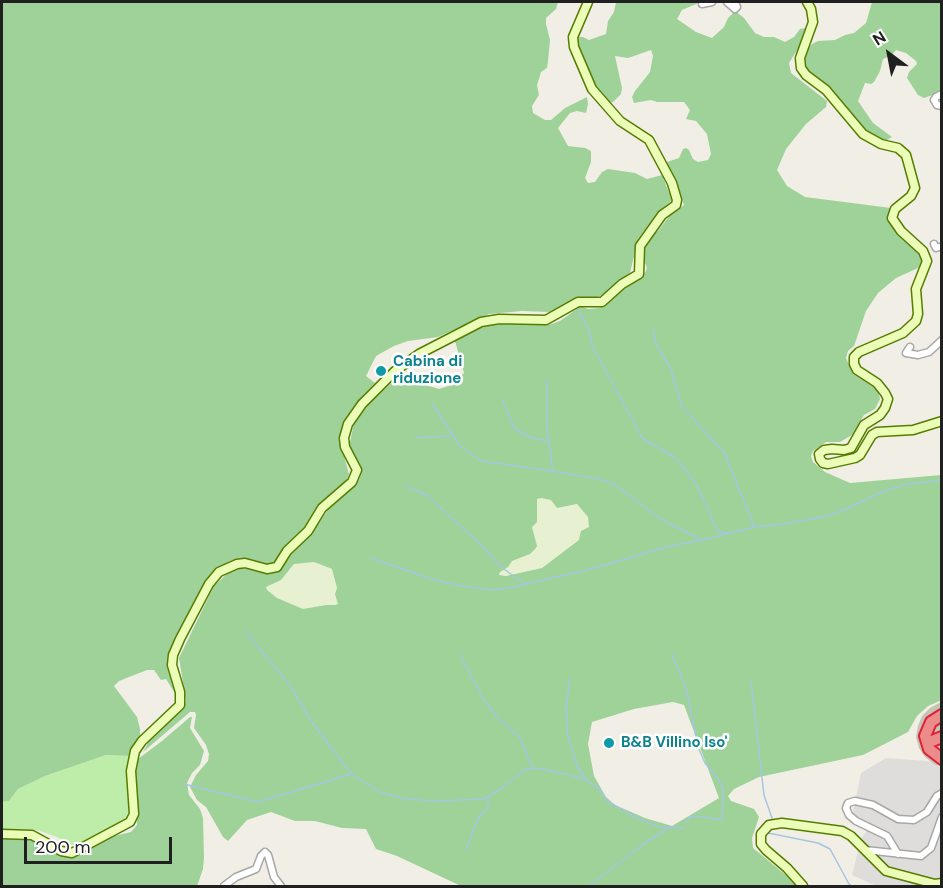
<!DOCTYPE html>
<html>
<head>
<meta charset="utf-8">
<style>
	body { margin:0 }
	#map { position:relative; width:943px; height:888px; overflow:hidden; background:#f1efe5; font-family:"DM Sans",sans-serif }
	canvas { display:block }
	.frame { position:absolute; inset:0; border:3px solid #202020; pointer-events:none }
	.north { position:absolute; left:859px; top:24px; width:60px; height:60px; -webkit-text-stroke:4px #fff; paint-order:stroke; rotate:328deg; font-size:16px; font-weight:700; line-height:24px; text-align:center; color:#202020 }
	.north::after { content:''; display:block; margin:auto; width:21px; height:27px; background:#202020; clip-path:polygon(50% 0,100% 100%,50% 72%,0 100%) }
	.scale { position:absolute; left:24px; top:837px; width:148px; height:27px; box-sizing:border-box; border:3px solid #202020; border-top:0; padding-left:8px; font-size:18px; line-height:21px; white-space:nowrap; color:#202020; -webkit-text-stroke:4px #fff; paint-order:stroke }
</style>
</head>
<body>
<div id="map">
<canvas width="943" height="888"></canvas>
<div class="frame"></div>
<div class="north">N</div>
<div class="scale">200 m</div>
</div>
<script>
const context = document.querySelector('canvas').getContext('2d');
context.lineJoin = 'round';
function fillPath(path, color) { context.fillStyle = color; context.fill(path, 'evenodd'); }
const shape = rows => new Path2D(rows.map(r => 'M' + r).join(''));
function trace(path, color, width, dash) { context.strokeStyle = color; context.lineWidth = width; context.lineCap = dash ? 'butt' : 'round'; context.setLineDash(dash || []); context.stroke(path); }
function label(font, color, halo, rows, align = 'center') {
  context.font = font + ' "DM Sans",sans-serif'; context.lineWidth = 5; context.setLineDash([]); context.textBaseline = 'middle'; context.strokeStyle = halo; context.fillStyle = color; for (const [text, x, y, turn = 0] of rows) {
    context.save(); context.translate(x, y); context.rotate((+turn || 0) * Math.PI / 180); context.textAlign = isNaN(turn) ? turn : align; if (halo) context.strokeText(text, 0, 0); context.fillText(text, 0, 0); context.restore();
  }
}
fillPath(shape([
	[886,758,941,762,941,886,876,886,852,875,861,839,868,829,851,822,861,773]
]), '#dedddc');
fillPath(shape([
	[941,702,941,767,934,764,925,757,919,748,916,737,918,726,922,716,930,708]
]), '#c2c6b0');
fillPath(shape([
	[540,498,551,500,557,508,577,504,588,517,589,527,579,540,542,568,506,576,499,575,511,561,530,554,536,546,532,527,537,515,537,500],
	[314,562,332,569,337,588,335,594,338,604,335,605,326,605,303,609,277,598,267,590,266,587,272,585,290,570,294,564]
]), '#e7f0d0');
fillPath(shape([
	[106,755,131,756,130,809,124,821,84,842,72,845,57,837,37,830,2,829,2,802,9,801,18,789,45,776]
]), '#bdeda9');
fillPath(shape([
	[2,2,558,2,556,9,546,18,546,24,550,40,548,61,547,68,541,72,539,79,537,85,539,95,532,106,533,113,545,120,551,120,565,108,587,97,588,104,586,113,577,111,570,113,558,128,568,146,585,148,591,151,591,162,585,178,588,183,595,182,602,172,608,169,635,173,647,179,662,175,672,200,656,214,638,239,630,273,618,281,608,293,594,298,578,297,550,312,522,311,489,314,438,337,408,341,394,346,376,356,366,376,375,383,362,396,346,418,348,424,341,445,349,474,346,481,305,528,283,549,275,563,269,565,239,559,230,561,212,574,170,652,168,662,175,685,176,695,166,679,161,680,154,670,147,670,119,681,114,686,137,717,140,729,140,740,131,756,106,755,45,776,18,789,9,801,2,802],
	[616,2,701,2,682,10,677,19,696,32,712,38,724,27,728,18,735,11,744,18,755,33,764,37,774,37,785,42,794,37,800,29,806,28,807,34,789,63,791,73,827,101,826,107,806,124,786,149,777,170,787,186,805,197,891,208,888,215,890,222,902,239,920,254,922,260,918,268,896,278,878,293,866,311,854,346,848,351,846,358,853,374,878,390,880,399,875,409,864,415,852,435,840,442,826,442,813,451,811,456,813,462,825,472,850,483,941,475,942,700,928,706,917,716,908,732,863,755,759,777,734,789,728,796,731,801,754,809,759,817,752,838,753,848,799,886,461,886,397,856,376,849,366,829,342,828,315,821,295,821,271,812,247,820,228,841,223,837,206,807,197,800,190,787,196,775,208,761,209,754,206,745,194,728,196,715,195,712,190,712,143,752,149,741,184,706,186,701,179,658,214,586,229,572,242,568,267,573,274,572,312,533,330,507,359,480,362,471,361,466,349,447,354,423,371,402,398,377,439,389,451,385,464,373,455,341,480,328,492,325,516,322,549,325,560,321,581,306,588,309,599,308,612,300,622,289,644,275,647,268,642,256,645,243,658,231,670,215,684,205,674,177,664,163,679,158,683,149,686,148,689,150,693,159,698,162,708,160,711,154,707,134,696,121,686,119,690,110,684,102,657,102,651,100,634,103,632,97,635,91,650,72,653,56,651,50,628,58,615,56,622,88,621,94,613,102,610,103,607,102,595,86,576,47,577,37,583,37,589,40,606,34,608,21,614,12],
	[541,498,551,500,557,508,577,504,588,517,589,527,581,531,579,540,542,568,506,576,499,575,500,572,508,567,512,561,530,554,535,549,537,546,532,527,537,522,537,499],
	[314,562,332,569,337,588,335,594,338,604,335,605,326,605,303,609,277,598,267,590,266,587,281,580,294,564],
	[673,702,684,705,719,798,672,826,645,818,615,805,606,797,594,776,588,744,592,722,634,709],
	[872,2,941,2,941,92,924,98,918,95,907,78,909,72,917,64,916,61,906,53,896,50,892,55,883,59,880,71,874,82,871,84,865,83,858,101,873,123,892,137,883,142,860,126,822,81,808,72,803,63,806,52,812,44,818,41,835,40,845,35,854,33,866,23],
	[190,717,192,717,190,728,204,751,200,765,192,773,187,783,189,795,200,809,203,818,204,858,203,869,197,886,2,886,2,839,13,837,37,839,52,851,67,857,75,857,110,837,131,832,137,825,135,768,138,759,162,741]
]), '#9ed298');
trace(shape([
	[578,310,589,330,592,346,643,439,673,456,679,462,697,485,718,532,728,533],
	[653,329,656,344,671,369,682,407,724,452,754,526],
	[547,380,547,430,553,471],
	[502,399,514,428,531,438,548,441],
	[432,403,459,445,481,461,545,470,599,479,614,484,662,520,702,540],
	[415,438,451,436],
	[406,486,428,496,483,547,501,567,525,584],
	[371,558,428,578,456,585,492,590,513,587,587,570,670,546,703,540,754,527,783,524,827,516,853,506,884,491,903,485,942,480],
	[246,632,291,687,313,724,346,767,352,774,379,792,406,799,435,801,484,799,502,788,523,771,533,768,543,769,585,779,599,788,607,801,637,818,659,827,684,828],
	[672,654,686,688,698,747,705,763,719,780,723,790,722,820,697,816,690,817,685,823],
	[460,655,484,700,497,717,520,738,532,767],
	[570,678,566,707,568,736,577,766,585,778],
	[751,682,764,795,773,821],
	[184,784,258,802,351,774],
	[768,833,818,843,830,849,849,884,852,886],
	[466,850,478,818,488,808,488,798],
	[589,886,643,844,669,828]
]), '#a4c6e0', 1.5);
const street = shape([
	[727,2,735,9,737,7,735,2],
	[702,4,712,2],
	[942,94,936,97,934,100,937,105,942,106],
	[934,244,936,248,939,247],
	[910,347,906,353,918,355,929,352,942,340],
	[865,850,921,856,931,848,942,817],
	[898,854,887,836,856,821,849,815,846,808,848,803,855,801,873,805,898,819,914,820,927,812,937,796,942,793],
	[224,886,236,877,256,869,261,856,265,852,268,855,274,877,281,886]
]);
const secondary = shape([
	[807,2,811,9,813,22,800,58,801,68,806,75,826,90,863,134,881,144,898,148,906,155,915,188,911,196,895,209,892,218,901,231,923,251,927,261,916,289,918,314,916,321,903,333,859,352,854,357,854,364,857,370,877,383,885,393,888,399,885,408,880,415,864,425,851,448,844,450,832,449,824,450,819,454,820,459,823,463,828,464,855,458,860,455,872,435,877,432,913,430,942,421],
	[2,834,32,835,61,851,72,853,130,822,134,814,131,771,135,751,142,741,180,705,180,692,172,665,173,655,180,639,209,584,219,572,237,564,245,563,267,569,277,567,287,551,308,531,322,508,352,482,357,470,345,447,344,438,348,424,362,404,395,371,419,354,481,322,499,319,546,320,578,302,602,302,622,284,639,274,640,246,662,215,676,205,677,200,672,183,649,140,620,121,592,89,574,47,573,37,588,2],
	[803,886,787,868,766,850,761,844,761,834,769,825,782,823,842,831,851,836,886,871,935,884,942,883]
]);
const highway = shape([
	[942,715,931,722,925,736,929,749,942,759],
	[932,741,942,737]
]);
trace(street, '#a7a7a7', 9);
trace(secondary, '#567d00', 11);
trace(highway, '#e41d39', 14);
trace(street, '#fff', 6);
trace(secondary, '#ebfdb7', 8);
trace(highway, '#eb8b8a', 10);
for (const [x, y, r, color] of [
	[381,371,6,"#0f9aa8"],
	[609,743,6,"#0f9aa8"]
]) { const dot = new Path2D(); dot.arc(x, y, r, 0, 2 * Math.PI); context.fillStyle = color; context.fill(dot); trace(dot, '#fff', 2); }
label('bold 15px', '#0d838f', '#fff', [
	["Cabina di",393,362],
	["riduzione",393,379],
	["B&B Villino Iso'",621,743]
], 'left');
</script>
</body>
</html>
